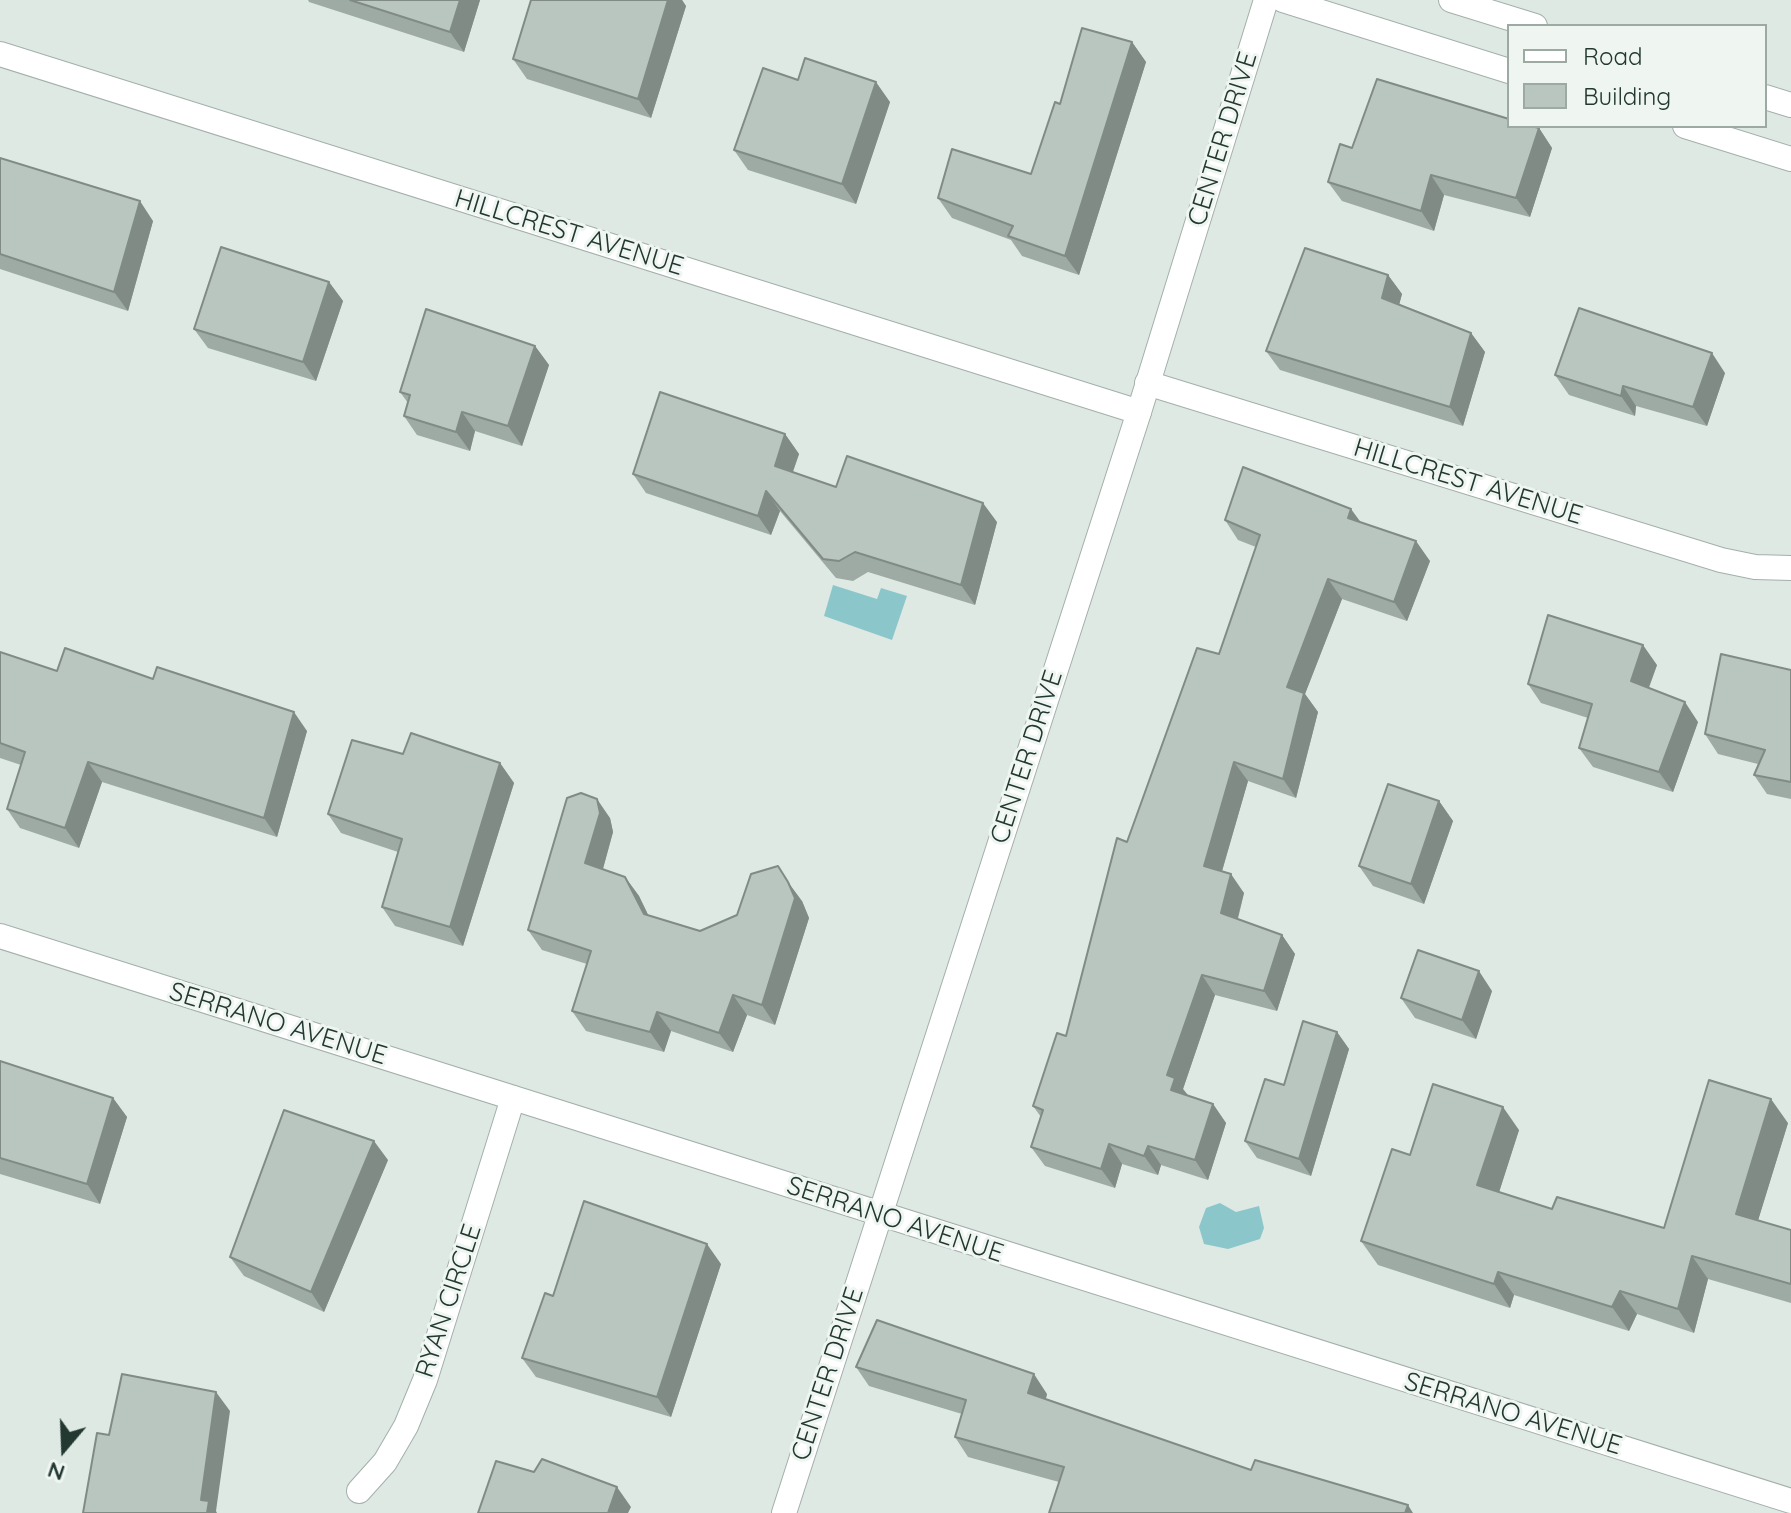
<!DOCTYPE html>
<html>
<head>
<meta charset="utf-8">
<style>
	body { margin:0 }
	#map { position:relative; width:1791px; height:1513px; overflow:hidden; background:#dfe9e4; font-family:Quicksand,sans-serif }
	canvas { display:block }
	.legend { position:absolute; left:1507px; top:24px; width:260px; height:104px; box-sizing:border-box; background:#eff6f2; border:2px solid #9daaa4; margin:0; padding:10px 14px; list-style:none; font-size:24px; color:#223830 }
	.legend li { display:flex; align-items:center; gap:16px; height:40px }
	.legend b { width:40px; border:2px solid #9daaa4 }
	.north { position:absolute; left:24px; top:1409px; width:80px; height:80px; -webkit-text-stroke:6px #eff6f2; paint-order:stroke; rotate:199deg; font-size:22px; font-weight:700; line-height:32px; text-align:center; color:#223830 }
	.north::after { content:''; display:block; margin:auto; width:28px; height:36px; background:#223830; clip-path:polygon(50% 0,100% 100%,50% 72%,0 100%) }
</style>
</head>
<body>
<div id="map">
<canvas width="1791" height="1513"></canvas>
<ul class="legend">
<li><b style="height:10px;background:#fff"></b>Road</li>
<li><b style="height:22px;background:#b8c6bf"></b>Building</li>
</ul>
<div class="north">N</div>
</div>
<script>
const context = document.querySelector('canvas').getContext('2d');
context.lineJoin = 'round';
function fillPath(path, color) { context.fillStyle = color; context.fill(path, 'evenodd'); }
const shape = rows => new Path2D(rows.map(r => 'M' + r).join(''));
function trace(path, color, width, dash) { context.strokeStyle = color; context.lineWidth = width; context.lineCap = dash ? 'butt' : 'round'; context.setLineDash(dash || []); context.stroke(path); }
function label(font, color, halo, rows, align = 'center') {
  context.font = font + ' Quicksand,sans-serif'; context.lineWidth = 6; context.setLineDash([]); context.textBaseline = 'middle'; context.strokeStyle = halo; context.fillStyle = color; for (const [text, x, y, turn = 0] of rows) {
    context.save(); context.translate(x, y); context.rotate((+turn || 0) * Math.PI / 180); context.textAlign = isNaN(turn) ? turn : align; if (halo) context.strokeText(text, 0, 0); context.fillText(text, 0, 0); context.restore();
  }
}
fillPath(shape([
	[833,585,877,599,881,588,907,596,892,640,824,616],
	[1220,1203,1236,1212,1259,1206,1264,1228,1260,1239,1228,1249,1204,1244,1199,1227,1206,1208]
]), '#8bc7ca');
const minor = shape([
	[0,54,1139,412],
	[1147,383,1721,560,1755,567,1791,568],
	[359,1491,385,1462,406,1426,425,1380,513,1098]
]);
const tertiary = shape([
	[1283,0,1509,71],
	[1451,0,1535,26],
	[1765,97,1791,105],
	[1685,126,1791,159],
	[0,936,1791,1501],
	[784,1513,1139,412,1266,0]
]);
trace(minor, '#a3b0aa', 26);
trace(tertiary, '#a3b0aa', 26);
trace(minor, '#fff', 24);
trace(tertiary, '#fff', 24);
fillPath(shape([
	[308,0,480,0,464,52,309,2],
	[531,0,682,0,686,6,651,118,527,79,513,59],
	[1132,42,1146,62,1079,275,1022,256,1011,240,952,218,938,198,1031,174,1060,104],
	[798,80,890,102,856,204,748,170,734,150],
	[1539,128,1552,148,1530,217,1444,195,1434,231,1342,201,1328,182,1352,148],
	[0,158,153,221,128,311,0,269],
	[1388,275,1402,294,1399,304,1471,333,1485,352,1463,426,1280,370,1266,351],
	[329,282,343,301,316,381,208,348,194,329],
	[535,346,549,365,522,446,475,431,470,451,417,435,404,416,408,403,400,392],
	[1725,373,1707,426,1636,406,1635,416,1569,395,1555,375],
	[785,434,799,454,793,472,836,487,997,522,975,605,868,572,853,581,836,578,780,511,771,535,646,493,633,474],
	[1225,520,1361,522,1430,561,1407,621,1342,599,1305,694,1318,712,1296,798,1248,781,1222,871,1244,893,1238,919,1282,935,1295,954,1277,1011,1215,995,1183,1089,1188,1095,1213,1104,1226,1123,1208,1180,1161,1165,1158,1175,1122,1164,1115,1188,1045,1166,1031,1147,1041,1117,1033,1106,1066,1036,1127,842,1219,654,1256,547,1238,540],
	[0,652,57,671,153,679,307,731,277,837,102,782,79,848,20,828,7,809,21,765,0,758],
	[1657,665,1649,688,1698,722,1673,792,1593,767,1579,748,1588,718,1541,703,1528,684],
	[1791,670,1791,799,1767,794,1754,775,1758,764,1718,754,1705,734],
	[500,763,514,783,463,946,395,926,382,907,398,852,341,833,328,814],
	[1439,801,1453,821,1424,904,1373,886,1359,866],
	[610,818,613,832,603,869,625,877,639,896,648,915,700,931,802,901,809,918,775,1025,747,1015,733,1052,671,1031,664,1052,586,1031,572,1011,587,964,542,950,528,930],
	[1492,991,1476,1039,1415,1018,1401,998],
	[1337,1032,1349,1049,1311,1176,1257,1158,1245,1141,1284,1085],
	[0,1061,113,1098,127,1117,100,1204,0,1174],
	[1788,1123,1758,1220,1791,1230,1791,1303,1708,1279,1694,1333,1637,1314,1629,1331,1514,1295,1510,1308,1378,1265,1361,1241,1410,1155,1519,1130,1499,1192,1552,1209,1664,1228],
	[388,1160,324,1312,244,1276,230,1257],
	[721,1264,671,1417,536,1377,522,1358,553,1296],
	[856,1367,1047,1394,1046,1399,1251,1470,1408,1505,1059,1482,968,1457,955,1437,962,1414,869,1386]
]), '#9eaaa4');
fillPath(shape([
	[460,0,480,0,464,52,450,32],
	[668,0,682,0,686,6,651,118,638,99],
	[1132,42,1146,62,1079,275,1065,256],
	[876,82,890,102,856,204,842,184],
	[1539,128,1552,148,1530,217,1516,198],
	[1431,175,1444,195,1434,231,1421,211],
	[140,201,153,221,128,311,114,292],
	[1388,275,1402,294,1396,317,1382,298],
	[329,282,343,301,316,381,303,362],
	[1471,333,1485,352,1463,426,1450,407],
	[535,346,549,365,522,446,508,426],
	[1712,353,1725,373,1707,426,1693,407],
	[1623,386,1636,406,1635,416,1621,396],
	[462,412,475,431,470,451,456,432],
	[785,434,799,454,788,485,775,466],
	[766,491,780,511,771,535,758,516],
	[983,503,997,522,975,605,961,585],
	[1351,509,1365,528,1348,518],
	[1416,541,1430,561,1407,621,1394,602],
	[1328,579,1342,599,1305,694,1318,712,1296,798,1283,779,1287,687],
	[1643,645,1657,665,1644,700,1631,681],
	[1685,702,1698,722,1673,792,1659,772],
	[294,712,307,731,277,837,264,818],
	[88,762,102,782,79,848,65,828],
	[1234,762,1248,781,1218,885,1204,866],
	[500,763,514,783,463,946,450,927],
	[597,799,610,818,613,832,599,883,585,863],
	[1439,801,1453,821,1424,904,1411,884],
	[1231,874,1244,893,1234,932,1221,913],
	[625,877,639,896,657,933,644,914],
	[788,882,802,901,809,918,775,1025,762,1005],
	[1282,935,1295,954,1277,1011,1264,991],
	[1479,971,1492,991,1476,1039,1462,1020],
	[1202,975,1215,995,1183,1089,1189,1097,1171,1090,1167,1075],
	[733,995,747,1015,733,1052,719,1033],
	[657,1012,671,1031,664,1052,650,1032],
	[1337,1032,1349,1049,1311,1176,1299,1159],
	[113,1098,127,1117,100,1204,87,1184],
	[1771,1099,1788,1123,1753,1237,1736,1214],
	[1213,1104,1226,1123,1208,1180,1195,1160],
	[1503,1107,1519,1130,1494,1208,1477,1185],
	[374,1141,388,1160,324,1312,311,1292],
	[1109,1144,1122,1164,1115,1188,1101,1169],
	[1148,1146,1161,1165,1158,1175,1144,1156],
	[707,1244,721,1264,671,1417,657,1397],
	[1692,1256,1708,1279,1694,1333,1678,1309],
	[1498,1272,1514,1295,1510,1308,1494,1284],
	[1620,1291,1637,1314,1629,1331,1612,1307],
	[1034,1374,1047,1394,1042,1412,1028,1393],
	[216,1392,230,1411,216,1511,217,1513,207,1513,201,1500],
	[617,1487,631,1507,628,1513,608,1513],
	[1408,1505,1413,1513,1405,1513]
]), '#818b86');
const building = shape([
	[350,0,460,0,450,32,350,0],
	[531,0,668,0,638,99,513,59,531,0],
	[1082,28,1132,42,1065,256,1008,236,1013,226,938,198,952,149,1031,174,1055,102,1060,104,1082,28],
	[805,58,876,82,842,184,734,150,763,68,798,80,805,58],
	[1377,79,1509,119,1509,126,1531,126,1539,128,1516,198,1431,175,1421,211,1328,182,1340,144,1352,148,1377,79],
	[0,158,140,201,114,292,0,254,0,158],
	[221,247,329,282,303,362,194,329,221,247],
	[1305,248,1388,275,1382,298,1471,333,1450,407,1266,351,1305,248],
	[1579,308,1712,353,1693,407,1623,386,1621,396,1555,375,1579,308],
	[426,309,535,346,508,426,462,412,456,432,404,416,410,395,400,392,426,309],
	[660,392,785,434,775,466,836,487,847,456,983,503,961,585,855,552,839,561,823,559,766,491,758,516,633,474,660,392],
	[1243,467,1351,509,1348,518,1416,541,1394,602,1328,579,1287,687,1304,693,1283,779,1234,762,1204,866,1231,874,1221,913,1282,935,1264,991,1202,975,1167,1075,1175,1078,1171,1090,1213,1104,1195,1160,1148,1146,1144,1156,1109,1144,1101,1169,1031,1147,1043,1110,1033,1106,1057,1033,1066,1036,1117,838,1127,842,1197,648,1219,654,1260,535,1225,520,1243,467],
	[1548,615,1643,645,1631,681,1685,702,1659,772,1579,748,1592,704,1528,684,1548,615],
	[65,648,153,679,157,667,294,712,264,818,88,762,65,828,7,809,25,752,0,743,0,652,57,671,65,648],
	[1721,654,1791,670,1791,782,1754,775,1765,750,1705,734,1721,654],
	[411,733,500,763,450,927,382,907,402,839,328,814,352,740,403,754,411,733],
	[1388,784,1439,801,1411,884,1359,866,1388,784],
	[581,793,597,799,600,813,585,863,625,877,644,914,700,931,737,915,751,874,778,866,788,882,795,898,762,1005,733,995,719,1033,657,1012,650,1032,572,1011,591,951,528,930,567,798,581,793],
	[1418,950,1479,971,1462,1020,1401,998,1418,950],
	[1303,1021,1337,1032,1299,1159,1245,1141,1265,1079,1284,1085,1303,1021],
	[0,1061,113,1098,87,1184,0,1158,0,1061],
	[1709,1080,1771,1099,1736,1214,1791,1230,1791,1284,1692,1256,1678,1309,1620,1291,1612,1307,1498,1272,1494,1284,1361,1241,1392,1149,1410,1155,1433,1084,1503,1107,1477,1185,1552,1209,1557,1197,1664,1228,1709,1080],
	[284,1110,374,1141,311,1292,230,1257,284,1110],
	[584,1201,707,1244,657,1397,522,1358,545,1293,553,1296,584,1201],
	[877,1320,1034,1374,1028,1393,1251,1470,1255,1460,1408,1505,1405,1513,1049,1513,1064,1467,955,1437,966,1400,856,1367,877,1320],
	[122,1374,216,1392,201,1500,209,1501,207,1513,83,1513,97,1433,109,1435,122,1374],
	[542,1459,617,1487,608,1513,478,1513,496,1461,534,1472,542,1459]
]);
fillPath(building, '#b8c6bf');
trace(building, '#818b86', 2);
label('26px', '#223830', '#eff6f2', [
	["CENTER DRIVE",1223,139,-73],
	["HILLCREST AVENUE",569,233,17],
	["HILLCREST AVENUE",1468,482,17],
	["CENTER DRIVE",1027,757,-72],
	["SERRANO AVENUE",278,1024,17],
	["SERRANO AVENUE",895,1220,18],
	["RYAN CIRCLE",449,1301,-72],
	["CENTER DRIVE",828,1374,-72],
	["SERRANO AVENUE",1513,1414,17]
]);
</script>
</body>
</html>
